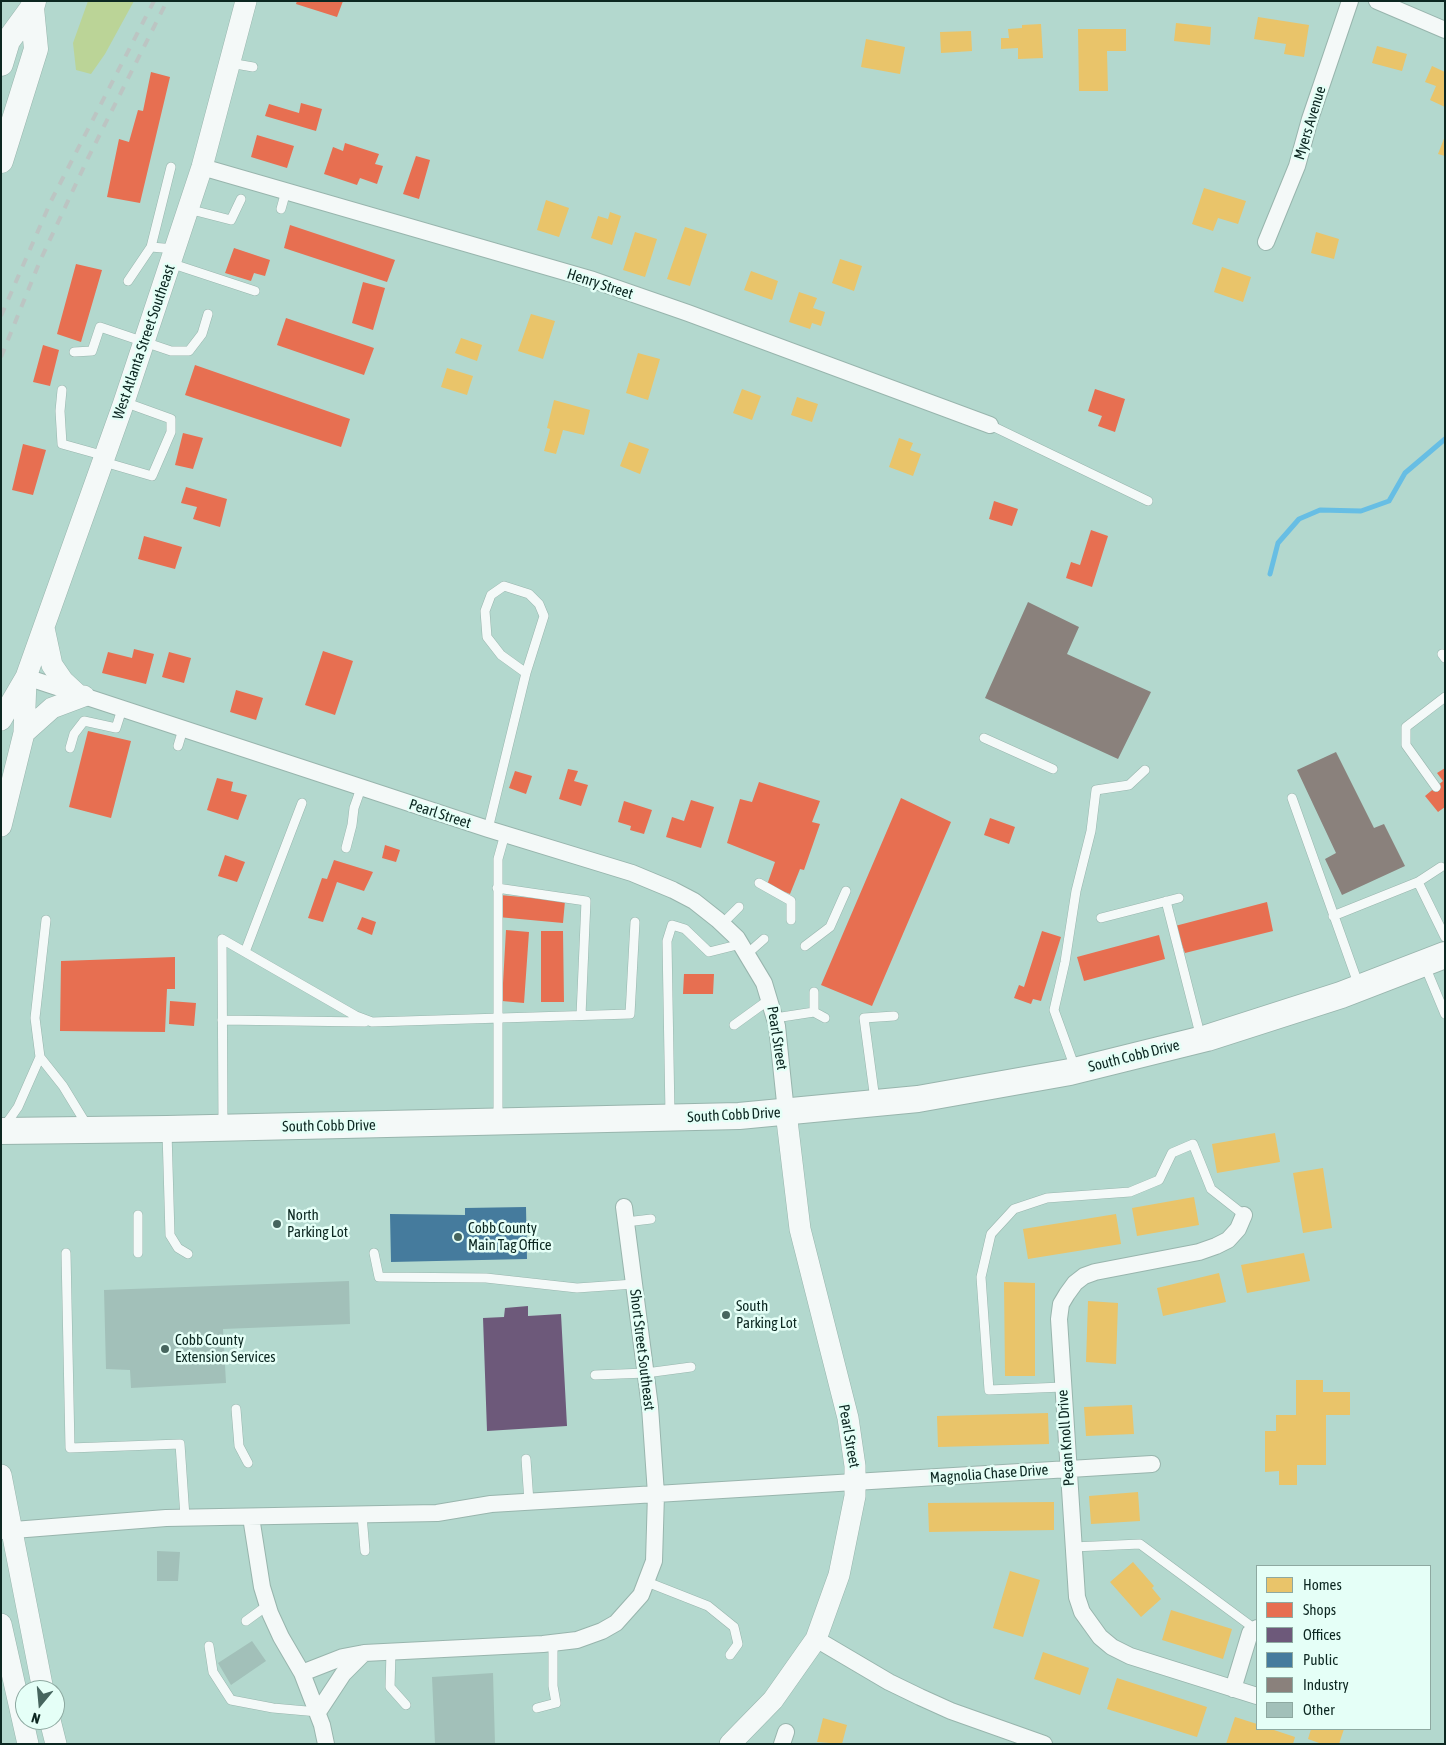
<!DOCTYPE html>
<html>
<head>
<meta charset="utf-8">
<style>
	body { margin:0 }
	#map { position:relative; width:1446px; height:1745px; overflow:hidden; background:#b3d8ce; font-family:"Asap Condensed",sans-serif }
	canvas { display:block }
	.frame { position:absolute; inset:0; border:2px solid #0c2721; pointer-events:none }
	.legend { position:absolute; left:1256px; top:1565px; width:175px; height:165px; box-sizing:border-box; background:#e5fff7; border:1px solid #8ea9a1; margin:0; padding:6px 9px; list-style:none; font-size:15px; color:#0c2721 }
	.legend li { display:flex; align-items:center; gap:10px; height:25px }
	.legend b { width:25px; border:1px solid #8ea9a1 }
	.north { position:absolute; left:15px; top:1680px; width:50px; height:50px; box-sizing:border-box; background:#e5fff7; border:1px solid #8ea9a1; border-radius:50%; rotate:197deg; font-size:14px; font-weight:700; line-height:20px; text-align:center; color:#0c2721 }
	.north::after { content:''; display:block; margin:auto; width:18px; height:22px; background:#46655e; clip-path:polygon(50% 0,100% 100%,50% 72%,0 100%) }
</style>
</head>
<body>
<div id="map">
<canvas width="1446" height="1745"></canvas>
<div class="frame"></div>
<ul class="legend">
<li><b style="height:14px;background:#e9c46a"></b>Homes</li>
<li><b style="height:14px;background:#e76f51"></b>Shops</li>
<li><b style="height:14px;background:#6d597a"></b>Offices</li>
<li><b style="height:14px;background:#457b9d"></b>Public</li>
<li><b style="height:14px;background:#8a817c"></b>Industry</li>
<li><b style="height:14px;background:#a2c0b9"></b>Other</li>
</ul>
<div class="north">N</div>
</div>
<script>
const context = document.querySelector('canvas').getContext('2d');
context.lineJoin = 'round';
function fillPath(path, color) { context.fillStyle = color; context.fill(path, 'evenodd'); }
const shape = rows => new Path2D(rows.map(r => 'M' + r).join(''));
function trace(path, color, width, dash) { context.strokeStyle = color; context.lineWidth = width; context.lineCap = dash ? 'butt' : 'round'; context.setLineDash(dash || []); context.stroke(path); }
function label(font, color, halo, rows, align = 'center') {
  context.font = font + ' "Asap Condensed",sans-serif'; context.lineWidth = 5; context.setLineDash([]); context.textBaseline = 'middle'; context.strokeStyle = halo; context.fillStyle = color; for (const [text, x, y, turn = 0] of rows) {
    context.save(); context.translate(x, y); context.rotate((+turn || 0) * Math.PI / 180); context.textAlign = isNaN(turn) ? turn : align; if (halo) context.strokeText(text, 0, 0); context.fillText(text, 0, 0); context.restore();
  }
}
fillPath(shape([
	[88,1,134,1,105,54,91,74,76,70,73,43]
]), '#bbd497');
fillPath(shape([
	[1258,17,1309,25,1304,57,1284,54,1286,44,1254,39],
	[1176,23,1211,27,1210,45,1174,41],
	[1041,24,1043,58,1018,59,1018,48,1001,49,1001,38,1009,38,1008,29,1022,28,1022,25],
	[1078,29,1126,29,1126,51,1107,51,1108,91,1079,91],
	[971,31,972,51,941,53,940,32],
	[866,39,905,47,900,74,861,67],
	[1377,46,1407,54,1402,71,1372,63],
	[1432,66,1445,72,1445,107,1430,100,1436,86,1425,82],
	[1445,136,1445,156,1438,154],
	[1204,188,1246,201,1238,224,1218,218,1213,231,1192,224],
	[546,200,569,208,559,237,537,230],
	[610,212,621,216,612,245,591,238,598,216,608,219],
	[685,227,707,234,690,286,667,279],
	[635,232,657,239,645,277,623,270],
	[1316,232,1339,239,1334,259,1311,253],
	[840,259,862,266,854,291,832,283],
	[1222,267,1251,277,1243,302,1214,292],
	[751,271,778,281,772,300,744,290],
	[799,292,817,298,813,308,825,312,821,326,812,323,810,329,789,322],
	[531,314,555,321,543,359,518,351],
	[461,338,482,345,477,361,455,353],
	[638,353,660,359,648,400,626,393],
	[447,368,473,376,467,395,441,387],
	[742,389,761,396,752,420,733,413],
	[797,397,818,404,812,422,791,415],
	[554,400,590,410,584,435,563,430,556,454,544,451,550,429,547,428],
	[899,438,913,443,910,450,921,454,913,476,889,467],
	[629,442,649,449,640,474,620,466],
	[1275,1133,1280,1162,1217,1173,1212,1144],
	[1323,1168,1332,1228,1303,1233,1293,1173],
	[1194,1197,1199,1225,1137,1236,1132,1208],
	[1116,1214,1121,1244,1028,1259,1023,1229],
	[1304,1253,1310,1281,1247,1293,1241,1265],
	[1219,1273,1226,1302,1163,1316,1157,1288],
	[1004,1282,1035,1283,1035,1376,1005,1376],
	[1088,1301,1118,1303,1116,1364,1086,1362],
	[1296,1380,1323,1380,1323,1392,1350,1392,1350,1415,1326,1415,1326,1465,1297,1465,1297,1485,1279,1485,1279,1471,1265,1472,1265,1431,1276,1431,1276,1415,1296,1415],
	[1132,1405,1134,1434,1086,1436,1084,1407],
	[1048,1413,1049,1444,938,1447,937,1416],
	[1138,1492,1140,1521,1091,1524,1089,1496],
	[1054,1502,1054,1530,929,1532,928,1503],
	[1133,1562,1154,1586,1152,1588,1161,1599,1141,1617,1110,1582],
	[1010,1571,1040,1580,1023,1637,993,1628],
	[1171,1610,1232,1629,1223,1659,1162,1640],
	[1043,1652,1089,1668,1080,1695,1034,1679],
	[1117,1678,1207,1707,1197,1737,1107,1709],
	[1235,1717,1257,1724,1257,1729,1271,1729,1295,1737,1293,1744,1226,1744],
	[823,1718,847,1725,842,1744,817,1742],
	[1311,1729,1344,1729,1339,1744,1322,1744,1308,1739]
]), '#e9c46a');
fillPath(shape([
	[297,1,343,1,337,17,296,4],
	[151,72,170,77,140,203,107,197,119,139,129,142,138,110,143,111],
	[301,103,322,109,316,131,265,116,269,104,299,113],
	[257,135,294,146,287,168,251,157],
	[345,143,379,154,375,164,383,166,377,184,360,178,357,185,324,174,333,147,343,151],
	[416,156,430,160,419,199,403,194],
	[290,225,395,260,387,282,284,248],
	[234,248,270,260,265,276,254,273,251,281,225,273],
	[76,264,102,270,81,342,57,334],
	[363,282,385,288,373,330,352,323],
	[286,318,374,348,364,375,277,345],
	[43,345,59,350,50,386,33,382],
	[195,365,350,419,341,447,185,395],
	[1095,389,1125,399,1115,432,1098,426,1102,416,1088,411],
	[183,433,203,438,193,469,175,465],
	[23,444,46,450,33,495,12,490],
	[186,487,227,499,220,527,193,519,197,507,181,503],
	[994,501,1018,509,1012,526,989,519],
	[1091,530,1108,536,1092,587,1066,578,1071,562,1080,565],
	[144,536,182,547,175,569,138,559],
	[134,649,154,654,146,684,102,673,108,652,132,658],
	[323,651,353,661,335,715,305,705],
	[169,652,191,658,184,683,162,677],
	[236,690,263,698,256,720,230,712],
	[88,731,131,741,111,818,69,807],
	[1445,768,1445,807,1438,812,1425,796,1443,781,1437,773],
	[568,769,578,771,574,781,588,785,581,806,559,799],
	[515,771,532,776,526,794,509,788],
	[217,778,233,782,231,791,247,795,238,820,207,810],
	[759,782,820,801,812,822,820,824,804,870,800,869,790,894,767,885,775,862,727,843,740,799,752,802],
	[901,798,951,822,872,1006,821,985],
	[691,800,714,807,701,848,666,837,672,817,684,821],
	[624,801,652,810,644,834,630,830,631,826,618,822],
	[990,818,1015,827,1009,844,984,835],
	[385,845,400,850,396,862,382,858],
	[225,855,245,862,237,882,218,876],
	[334,860,373,872,364,891,337,882,323,922,308,918,322,878,327,879],
	[500,895,565,901,563,923,498,917],
	[1267,902,1273,931,1185,953,1175,926],
	[362,917,376,922,372,935,357,929],
	[506,930,529,932,524,1003,502,1001],
	[541,931,563,931,564,1002,541,1002],
	[1042,931,1061,937,1041,1001,1033,999,1031,1004,1014,998,1019,985,1024,987],
	[1159,935,1165,959,1084,981,1077,957],
	[175,957,175,989,167,989,165,1032,60,1031,61,961],
	[684,974,714,974,713,994,683,994],
	[170,1001,196,1003,194,1026,169,1024]
]), '#e76f51');
fillPath(shape([
	[528,1306,528,1316,561,1314,567,1426,487,1431,483,1318,504,1317,505,1308]
]), '#6d597a');
fillPath(shape([
	[526,1207,527,1259,391,1262,390,1214,465,1215,465,1208]
]), '#457b9d');
fillPath(shape([
	[1028,602,1079,627,1067,654,1151,692,1118,759,985,698],
	[1336,752,1374,828,1384,824,1405,866,1342,895,1325,859,1336,853,1297,770]
]), '#8a817c');
trace(shape([
	[1270,574,1278,543,1299,519,1320,510,1361,511,1389,501,1405,473,1445,439]
]), '#67bee4', 5);
fillPath(shape([
	[349,1281,350,1324,223,1329,226,1383,131,1388,130,1370,106,1369,104,1290],
	[157,1551,180,1552,178,1581,157,1581],
	[252,1641,266,1661,231,1685,218,1663],
	[493,1673,495,1744,435,1744,432,1677]
]), '#a2c0b9');
const service = shape([
	[230,63,253,67],
	[188,209,231,220,241,199],
	[281,209,286,191],
	[151,247,175,249],
	[170,263,255,291],
	[128,281,151,247,171,167],
	[74,352,92,351,100,327,171,351,189,351,202,334,208,314],
	[62,390,60,411,62,444,105,456],
	[990,425,1148,501],
	[104,462,152,476,171,432,171,419,124,402],
	[1442,654,1445,658],
	[984,738,1053,769],
	[178,746,183,729],
	[70,748,74,734,84,721,116,728,122,709],
	[1436,787,1406,745,1406,727,1445,697],
	[1292,798,1359,986],
	[488,829,526,673,544,616,539,604,529,594,504,586,491,595,485,611,487,637,501,655,526,673],
	[346,848,352,825,354,808,361,788],
	[1418,882,1441,867],
	[759,883,791,901,791,920],
	[497,888,586,901,581,1015],
	[1166,901,1201,1038],
	[1333,916,1418,882,1445,937],
	[1101,918,1179,898],
	[46,920,35,1018,40,1057,63,1086,88,1127],
	[722,924,739,907],
	[222,939,356,1016,372,1022,630,1014,635,922],
	[222,939,223,1126],
	[805,946,830,927,846,891],
	[245,952,302,803],
	[747,954,764,939],
	[1425,966,1445,1014],
	[814,992,814,1012],
	[775,1018,814,1012,825,1018],
	[222,1020,365,1022],
	[734,1025,770,999],
	[1075,1068,1054,1010,1065,962,1076,891,1091,831,1096,790,1129,785,1145,770],
	[875,1100,864,1018,894,1016],
	[670,1115,667,941,672,925,685,929,709,952,741,944],
	[498,1119,498,859,505,834],
	[4,1127,18,1107,40,1057],
	[167,1132,170,1235,178,1248,188,1254],
	[138,1215,138,1253],
	[626,1222,651,1219],
	[66,1253,70,1448,180,1444,185,1517],
	[374,1253,379,1277,486,1278,577,1288,634,1284],
	[595,1375,646,1373,691,1367],
	[1063,1387,989,1390,981,1277,991,1234,1014,1209,1047,1198,1130,1192,1159,1180,1172,1153,1193,1144,1211,1189,1244,1215],
	[236,1409,239,1446,248,1463],
	[526,1459,529,1502],
	[362,1515,365,1551],
	[1073,1547,1140,1544,1255,1629],
	[647,1582,708,1606,734,1627,738,1644,730,1655],
	[246,1621,268,1605],
	[209,1646,213,1672,231,1700,273,1708,318,1712],
	[391,1652,390,1687,406,1705],
	[537,1708,556,1703,553,1686,553,1643]
]);
const minor = shape([
	[1377,1,1445,30],
	[202,167,593,280,688,313,990,425],
	[1266,242,1297,166,1310,119,1350,1],
	[26,677,488,829,632,873,673,890,694,901,718,920,737,938,764,983,777,1026,786,1112],
	[1244,1215,1238,1229,1228,1240,1216,1246,1199,1252,1095,1272,1084,1276,1075,1283,1067,1294,1061,1304,1059,1319,1077,1597,1082,1612,1100,1637,1112,1647,1130,1656,1257,1696],
	[251,1517,262,1587,270,1613,281,1637,302,1673,322,1725,326,1744],
	[1,1531,166,1518,437,1513,491,1504,1152,1464],
	[816,1639,889,1682,920,1697,951,1711,1044,1744],
	[302,1673,343,1657,364,1653,543,1644,577,1640,602,1631,616,1623,641,1595,654,1561,656,1494,650,1407,624,1207],
	[1233,1689,1250,1633,1257,1628],
	[318,1712,343,1674,364,1653],
	[782,1744,786,1732]
]);
const tertiary = shape([
	[44,628,52,665,63,681,76,693],
	[1,720,26,677,123,405,202,167,246,1],
	[24,733,52,708,84,696],
	[1,826,24,733,26,680],
	[1,1475,43,1690],
	[1,1624,28,1744],
	[50,1720,56,1744],
	[730,1744,773,1700,816,1639,839,1575,855,1496,855,1466,848,1418,800,1229,786,1112]
]);
const secondary = shape([
	[1,64,8,41,32,8,34,1],
	[1,161,36,49,32,8]
]);
const primary = shape([
	[1,1131,167,1129,739,1116,918,1099,1070,1072,1207,1038,1341,995,1445,955]
]);
trace(service, '#98b5ad', 10);
trace(minor, '#98b5ad', 18);
trace(tertiary, '#98b5ad', 22);
trace(secondary, '#98b5ad', 25);
trace(primary, '#98b5ad', 28);
trace(service, '#f4f9f8', 9);
trace(minor, '#f4f9f8', 16);
trace(tertiary, '#f4f9f8', 21);
trace(secondary, '#f4f9f8', 24);
trace(primary, '#f4f9f8', 26);
trace(shape([
	[1,316,51,201,154,1],
	[1,357,40,261,88,158,167,1]
]), '#bcc5c3', 4, [9, 9]);
for (const [x, y, r, color] of [
	[277,1224,5,"#46655e"],
	[458,1237,5,"#46655e"],
	[726,1315,5,"#46655e"],
	[165,1349,5,"#46655e"]
]) { const dot = new Path2D(); dot.arc(x, y, r, 0, 2 * Math.PI); context.fillStyle = color; context.fill(dot); trace(dot, '#e5fff7', 2); }
label('15px', '#0c2721', '#e5fff7', [
	["Myers Avenue",1310,123,-73],
	["Henry Street",600,284,18],
	["West Atlanta Street Southeast",144,342,-71],
	["Pearl Street",440,814,18],
	["Pearl Street",777,1038,81],
	["South Cobb Drive",1134,1056,-14],
	["South Cobb Drive",734,1115,-3],
	["South Cobb Drive",329,1126,-1],
	["Short Street Southeast",642,1350,83],
	["Pearl Street",849,1436,80],
	["Pecan Knoll Drive",1066,1438,-94],
	["Magnolia Chase Drive",989,1474,-4]
]);
label('15px', '#0c2721', '#e5fff7', [
	["North",287,1215],
	["Parking Lot",287,1232],
	["Cobb County",468,1228],
	["Main Tag Office",468,1245],
	["South",736,1306],
	["Parking Lot",736,1323],
	["Cobb County",175,1340],
	["Extension Services",175,1357]
], 'left');
</script>
</body>
</html>
